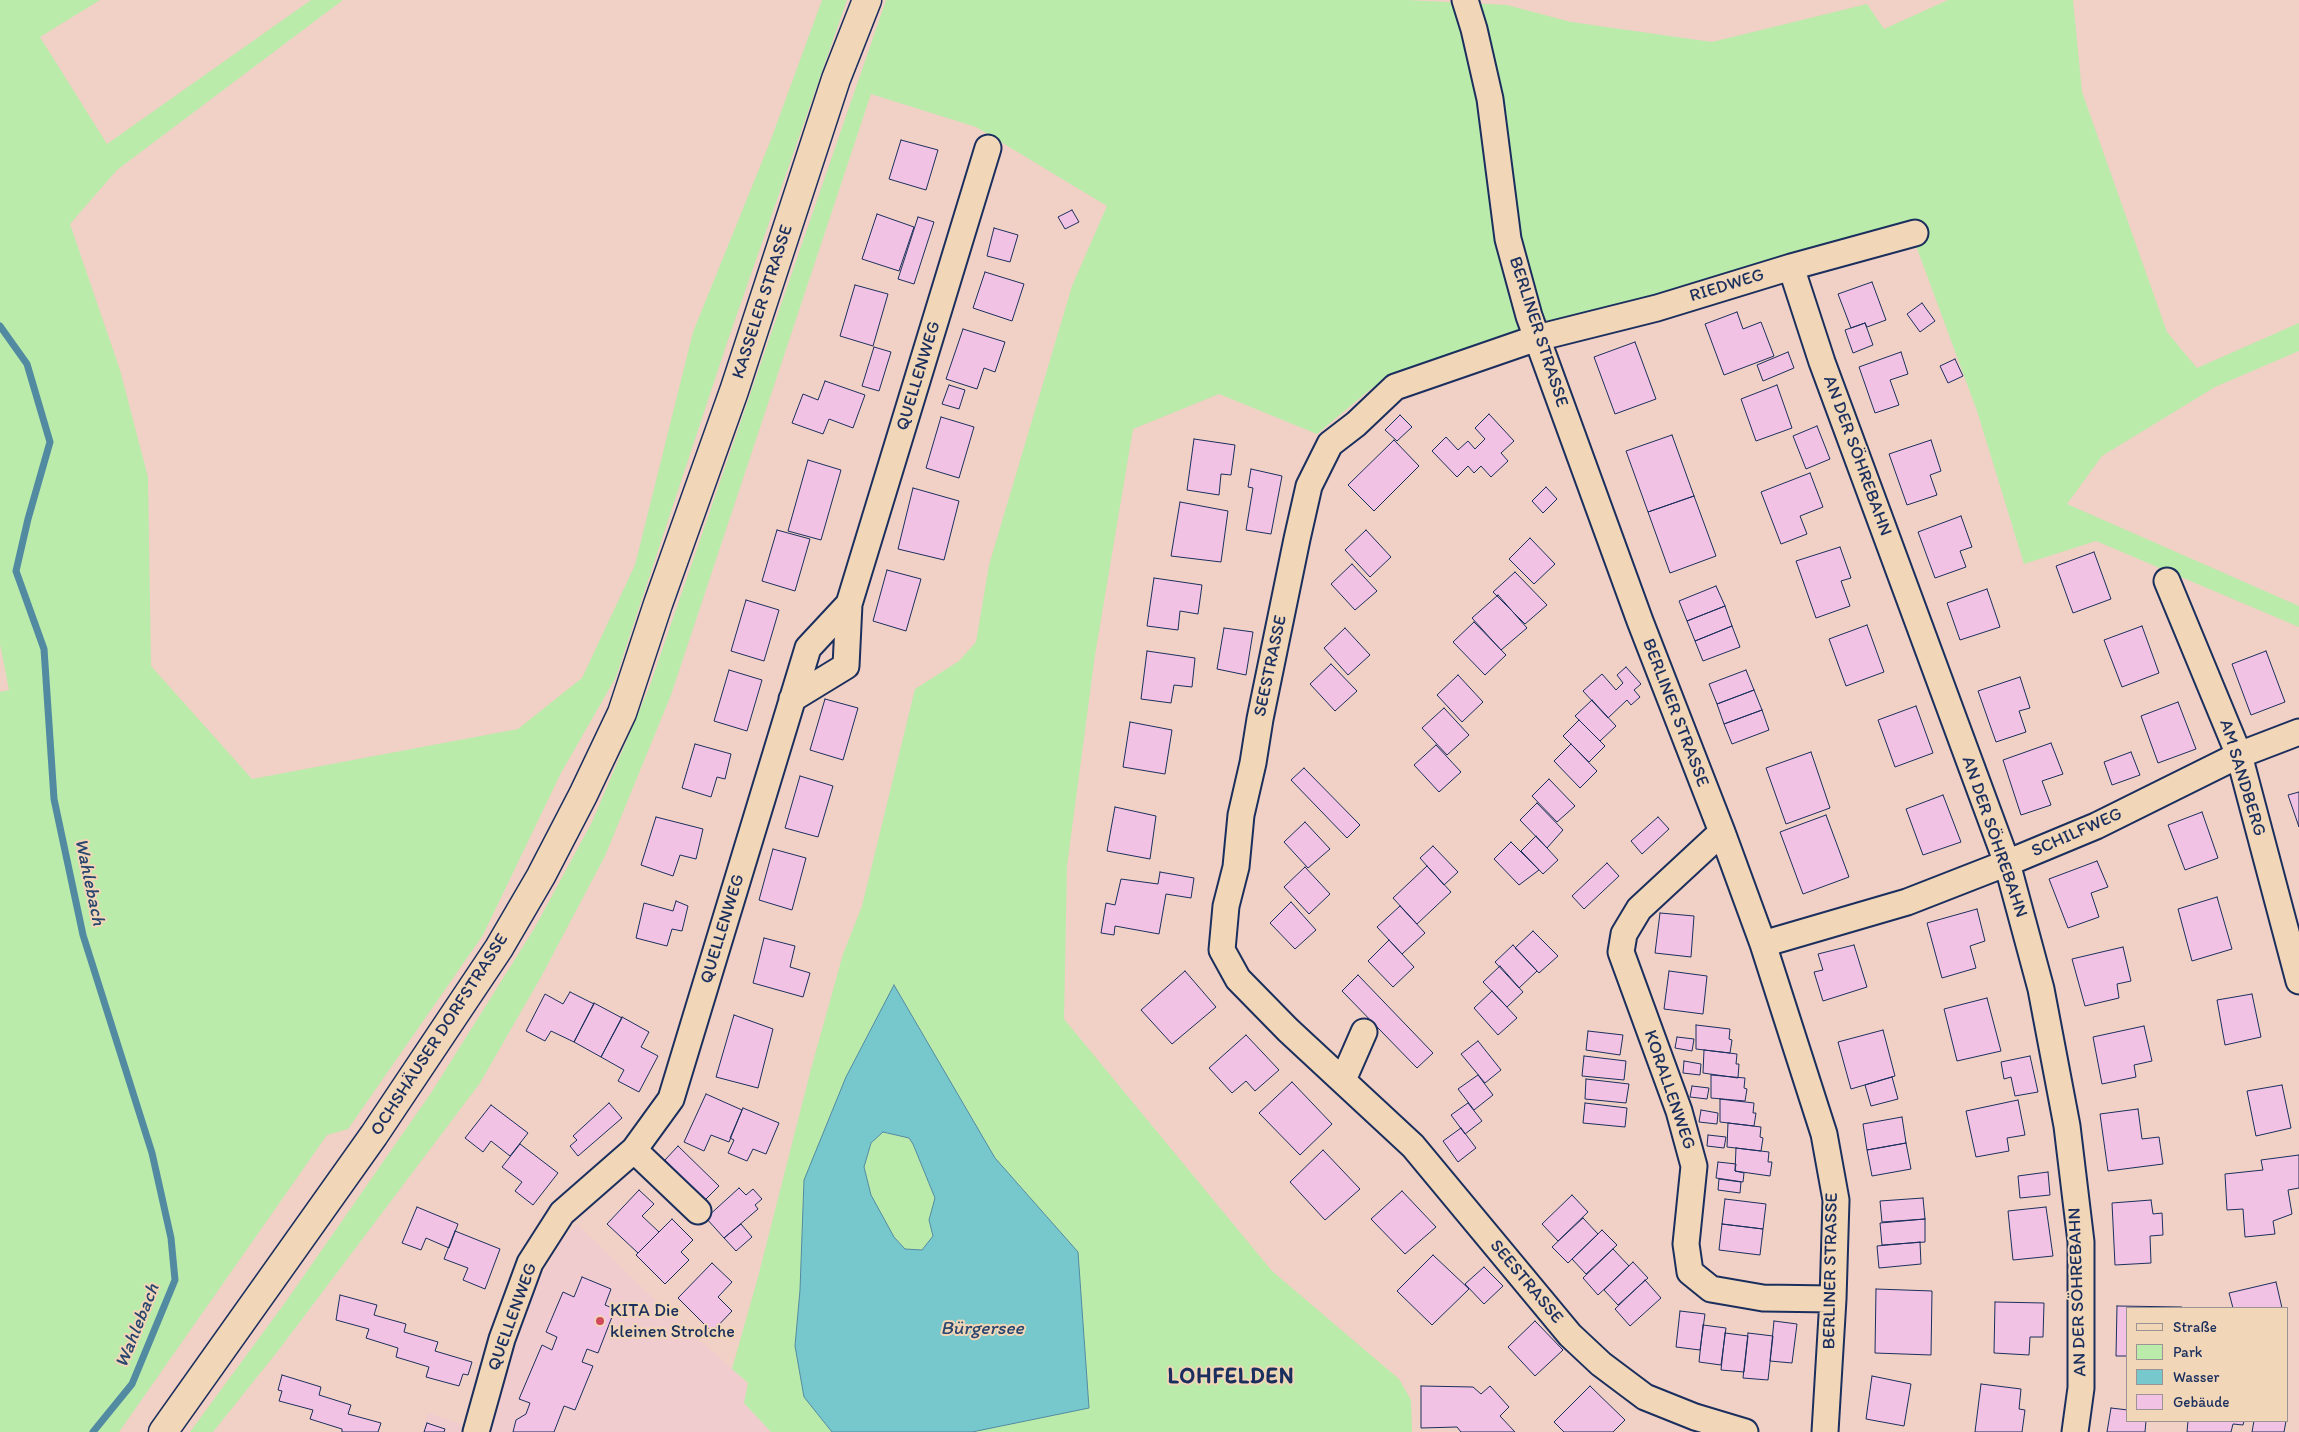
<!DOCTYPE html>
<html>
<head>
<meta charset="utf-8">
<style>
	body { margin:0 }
	#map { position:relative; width:2299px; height:1432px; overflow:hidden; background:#f1d0c5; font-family:Itim,sans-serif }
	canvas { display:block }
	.legend { position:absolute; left:2126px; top:1307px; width:162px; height:115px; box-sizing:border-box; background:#f1d6b8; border:1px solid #9b9394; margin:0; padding:6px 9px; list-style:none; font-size:15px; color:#1b2f5e }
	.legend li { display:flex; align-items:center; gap:10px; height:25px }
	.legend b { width:25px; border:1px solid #9b9394 }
</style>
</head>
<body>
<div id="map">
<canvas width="2299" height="1432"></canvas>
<ul class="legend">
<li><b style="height:6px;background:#f1d6b8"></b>Straße</li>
<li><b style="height:14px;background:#baebab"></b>Park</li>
<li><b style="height:14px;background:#76c8cd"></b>Wasser</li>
<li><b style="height:14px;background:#f2c2e4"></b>Gebäude</li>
</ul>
</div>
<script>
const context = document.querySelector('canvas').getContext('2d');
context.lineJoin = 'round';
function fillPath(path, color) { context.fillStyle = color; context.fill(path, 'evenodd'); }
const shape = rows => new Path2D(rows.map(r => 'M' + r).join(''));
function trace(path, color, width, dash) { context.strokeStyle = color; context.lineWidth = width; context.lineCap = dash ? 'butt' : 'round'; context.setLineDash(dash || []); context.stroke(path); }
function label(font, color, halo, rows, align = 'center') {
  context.font = font + ' Itim,sans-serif'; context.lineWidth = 4; context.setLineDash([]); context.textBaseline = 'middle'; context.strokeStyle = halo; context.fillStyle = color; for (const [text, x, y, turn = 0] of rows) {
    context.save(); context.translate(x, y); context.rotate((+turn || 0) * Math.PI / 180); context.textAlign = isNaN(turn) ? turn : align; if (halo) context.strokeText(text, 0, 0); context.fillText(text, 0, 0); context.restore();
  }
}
fillPath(shape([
	[577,1224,658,1303,748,1383,744,1403,771,1432,486,1432,534,1288,562,1241],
	[428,1413,465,1425,463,1432,422,1432]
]), '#f1ccce');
fillPath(shape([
	[0,0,100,0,40,37,107,144,311,0,343,0,117,170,70,224,120,370,148,477,151,666,252,779,518,729,582,678,635,565,693,332,770,142,822,0,847,0,729,337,616,677,561,773,483,935,348,1129,327,1135,119,1432,0,1432,0,692,9,690,0,644],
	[886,0,1407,0,1507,5,1571,22,1712,42,1867,4,1884,29,1948,0,2073,0,2082,92,2167,332,2197,368,2299,323,2299,351,2215,387,2102,456,2067,504,2299,606,2299,627,2096,541,2024,564,1977,411,1908,224,1600,315,1504,338,1372,388,1317,434,1219,394,1133,429,1095,655,1067,866,1064,1019,1272,1271,1399,1379,1411,1400,1412,1432,972,1432,1089,1408,1078,1252,995,1158,894,985,800,1290,795,1346,804,1397,832,1432,771,1432,744,1403,748,1383,732,1369,758,1277,811,1069,843,954,862,906,915,689,959,661,976,642,989,565,1072,286,1107,206,976,127,871,94,671,695,605,856,541,977,480,1083,281,1347,213,1432,190,1432,287,1300,431,1093,534,929,592,822,649,688],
	[883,1132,908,1138,913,1144,935,1198,929,1220,933,1236,922,1250,905,1249,894,1237,871,1195,864,1167,871,1143]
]), '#baebab');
const water = shape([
	[894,985,995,1158,1078,1252,1089,1408,972,1432,832,1432,804,1397,795,1346,800,1290,804,1180,846,1077,894,985],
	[883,1132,909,1138,913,1144,935,1198,929,1220,933,1236,922,1250,905,1249,894,1237,871,1195,864,1167,871,1143,883,1132]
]);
fillPath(water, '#76c8cd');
trace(water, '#528ba1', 1);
trace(shape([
	[0,326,27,364,50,442,28,519,16,571,44,649,54,799,83,935,152,1153,171,1238,175,1280,132,1384,93,1432]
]), '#528ba1', 7);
const building = shape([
	[901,140,938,150,926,190,889,179,901,140],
	[1072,210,1079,222,1065,229,1058,217,1072,210],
	[877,214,914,227,899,271,862,259,877,214],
	[918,217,934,222,914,284,898,279,918,217],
	[994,228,1018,235,1010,262,987,256,994,228],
	[985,272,1024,284,1012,321,973,308,985,272],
	[1872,282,1886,320,1867,327,1865,323,1851,328,1838,294,1872,282],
	[855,285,888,294,873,346,840,336,855,285],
	[1922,303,1935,321,1920,332,1907,314,1922,303],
	[1737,312,1743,329,1761,322,1774,356,1724,375,1705,324,1737,312],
	[1865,323,1873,345,1853,353,1845,330,1865,323],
	[963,329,1005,342,995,372,984,368,977,389,946,379,963,329],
	[1635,342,1656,399,1615,414,1594,357,1635,342],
	[874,347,891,352,879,391,862,386,874,347],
	[1788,352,1794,368,1763,381,1757,365,1788,352],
	[1901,352,1908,374,1890,380,1899,405,1875,413,1859,367,1901,352],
	[1955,359,1963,376,1948,383,1940,366,1955,359],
	[825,381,865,395,853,428,829,419,823,434,792,423,803,394,818,400,825,381],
	[949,385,965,390,959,409,942,404,949,385],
	[1777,385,1792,428,1756,441,1741,399,1777,385],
	[1489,414,1514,441,1501,453,1508,461,1491,477,1481,466,1474,473,1468,466,1457,477,1432,451,1446,437,1458,450,1468,441,1475,449,1485,439,1475,428,1489,414],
	[1400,415,1412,427,1397,441,1385,430,1400,415],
	[941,417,974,427,959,478,926,468,941,417],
	[1817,426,1830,459,1806,469,1793,436,1817,426],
	[1672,435,1694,496,1648,512,1626,451,1672,435],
	[1194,439,1235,445,1231,475,1221,474,1219,495,1187,490,1194,439],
	[1394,440,1419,466,1374,511,1348,485,1394,440],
	[1931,440,1941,471,1930,475,1937,495,1907,505,1889,454,1931,440],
	[808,460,841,470,821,540,788,531,808,460],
	[1251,469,1282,476,1271,534,1246,530,1253,488,1248,487,1251,469],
	[1810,473,1823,507,1800,516,1807,534,1781,544,1761,492,1810,473],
	[1546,487,1557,499,1543,513,1532,501,1546,487],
	[913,488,959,501,944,560,898,549,913,488],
	[1694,496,1716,556,1670,573,1648,512,1694,496],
	[1180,502,1228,511,1221,562,1171,556,1180,502],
	[1961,516,1972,547,1960,551,1966,567,1935,578,1918,532,1961,516],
	[777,530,810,539,795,591,762,581,777,530],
	[1366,530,1391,557,1370,577,1345,550,1366,530],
	[1530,538,1555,564,1534,584,1509,559,1530,538],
	[1840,547,1851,578,1841,581,1850,606,1816,618,1796,561,1840,547],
	[2094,552,2111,599,2073,613,2056,566,2094,552],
	[1352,564,1377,591,1355,610,1331,584,1352,564],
	[887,570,921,579,906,631,873,621,887,570],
	[1515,572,1547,605,1525,624,1493,592,1515,572],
	[1154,578,1202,585,1198,614,1180,611,1178,630,1147,626,1154,578],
	[1716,586,1725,606,1687,621,1679,601,1716,586],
	[1987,589,2000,627,1960,640,1947,603,1987,589],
	[1498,595,1527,628,1501,650,1472,618,1498,595],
	[746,600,779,610,764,661,731,651,746,600],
	[1725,606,1732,626,1695,641,1687,621,1725,606],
	[1474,622,1506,655,1485,675,1453,642,1474,622],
	[1867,625,1884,672,1846,686,1829,639,1867,625],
	[1732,626,1740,647,1703,661,1695,641,1732,626],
	[2142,626,2159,673,2122,687,2104,640,2142,626],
	[1224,628,1253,632,1246,675,1217,669,1224,628],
	[1345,628,1370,655,1348,675,1324,648,1345,628],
	[1147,651,1195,658,1192,687,1174,685,1171,703,1141,699,1147,651],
	[2266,651,2285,702,2251,715,2232,664,2266,651],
	[1331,664,1357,691,1335,711,1310,684,1331,664],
	[1626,667,1641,684,1634,690,1640,697,1631,705,1627,700,1608,718,1583,691,1602,674,1616,690,1623,683,1617,675,1626,667],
	[729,670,762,680,747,731,714,721,729,670],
	[1746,670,1754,690,1717,704,1709,684,1746,670],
	[1458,675,1483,702,1462,722,1437,695,1458,675],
	[2020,677,2030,708,2019,711,2026,732,1996,742,1978,691,2020,677],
	[1754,690,1762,710,1724,724,1717,704,1754,690],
	[825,699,858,708,843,760,810,750,825,699],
	[1592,700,1616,726,1600,741,1575,716,1592,700],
	[2178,702,2196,749,2158,763,2141,716,2178,702],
	[1916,706,1933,753,1895,767,1878,720,1916,706],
	[1444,708,1469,735,1447,755,1422,728,1444,708],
	[1762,710,1769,730,1732,744,1724,724,1762,710],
	[1579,720,1605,746,1589,762,1563,736,1579,720],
	[1130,722,1172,730,1165,774,1123,767,1130,722],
	[2051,743,2063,774,2042,781,2051,805,2021,815,2003,760,2051,743],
	[695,744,731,754,725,779,717,777,711,797,682,788,695,744],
	[1571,744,1597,771,1580,788,1554,761,1571,744],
	[1436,745,1461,772,1439,792,1414,765,1436,745],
	[1811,752,1830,808,1786,824,1766,768,1811,752],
	[2131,752,2140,775,2112,785,2104,762,2131,752],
	[1304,768,1360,825,1347,838,1291,780,1304,768],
	[800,776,833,786,818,837,785,828,800,776],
	[1549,779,1575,806,1557,822,1532,796,1549,779],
	[2299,792,2299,827,2288,795,2299,792],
	[1943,795,1961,842,1923,855,1906,809,1943,795],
	[1537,803,1563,830,1547,848,1520,820,1537,803],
	[1115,807,1156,816,1150,859,1107,851,1115,807],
	[2202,812,2218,858,2185,870,2168,825,2202,812],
	[1826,815,1849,877,1803,894,1780,832,1826,815],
	[656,817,703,829,696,859,680,855,673,876,641,865,656,817],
	[1658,817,1669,829,1642,854,1631,841,1658,817],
	[1305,822,1330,849,1308,868,1284,842,1305,822],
	[1536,836,1558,860,1543,874,1521,851,1536,836],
	[1511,842,1539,870,1519,885,1494,859,1511,842],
	[1433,846,1458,872,1444,885,1420,858,1433,846],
	[773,849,806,858,792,910,759,900,773,849],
	[2097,861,2108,887,2091,893,2099,917,2068,928,2049,879,2097,861],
	[1607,863,1619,876,1584,909,1572,896,1607,863],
	[1427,866,1451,892,1417,924,1393,898,1427,866],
	[1305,867,1330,894,1309,914,1284,887,1305,867],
	[1160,872,1194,878,1191,898,1166,894,1159,934,1115,926,1114,935,1101,933,1106,903,1115,905,1121,879,1158,884,1160,872],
	[2217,897,2232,949,2192,961,2178,909,2217,897],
	[676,901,688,906,682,931,672,929,667,946,636,938,644,903,673,911,676,901],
	[1291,902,1316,930,1295,949,1270,923,1291,902],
	[1400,906,1425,933,1402,954,1377,927,1400,906],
	[1977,909,1985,941,1970,946,1976,968,1942,978,1927,923,1977,909],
	[1660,913,1694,916,1691,957,1655,953,1660,913],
	[1533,931,1558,956,1539,973,1515,948,1533,931],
	[764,938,795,946,790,967,810,973,803,997,753,983,764,938],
	[1389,940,1414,967,1393,987,1368,961,1389,940],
	[1513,945,1537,971,1519,988,1495,962,1513,945],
	[1854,945,1867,987,1823,1001,1814,972,1823,970,1818,954,1854,945],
	[2123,947,2131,981,2117,984,2119,998,2085,1006,2072,959,2123,947],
	[1500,966,1523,992,1507,1007,1483,982,1500,966],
	[1185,971,1216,1007,1172,1044,1141,1010,1185,971],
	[1669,971,1707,976,1703,1014,1664,1009,1669,971],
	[1358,975,1433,1053,1417,1068,1342,991,1358,975],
	[1492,991,1517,1018,1498,1035,1474,1008,1492,991],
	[570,992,594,1004,574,1042,551,1031,545,1041,526,1031,545,994,563,1004,570,992],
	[2252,994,2261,1037,2225,1045,2217,1000,2252,994],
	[1987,998,2001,1051,1957,1061,1944,1009,1987,998],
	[594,1003,622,1018,601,1057,574,1042,594,1003],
	[734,1015,773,1029,758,1088,716,1077,734,1015],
	[622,1017,649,1032,641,1047,658,1056,639,1092,618,1081,624,1070,601,1057,622,1017],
	[1696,1025,1730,1029,1729,1039,1732,1040,1730,1053,1696,1049,1696,1025],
	[2144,1026,2152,1061,2134,1065,2136,1077,2102,1084,2093,1037,2144,1026],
	[1883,1030,1895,1076,1851,1089,1838,1042,1883,1030],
	[1588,1031,1623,1035,1620,1055,1586,1050,1588,1031],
	[1246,1035,1279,1070,1255,1091,1246,1081,1232,1093,1209,1068,1246,1035],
	[1677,1037,1694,1039,1692,1051,1675,1048,1677,1037],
	[1478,1041,1501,1070,1485,1083,1461,1054,1478,1041],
	[1704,1050,1737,1054,1736,1064,1739,1064,1738,1078,1703,1073,1704,1050],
	[1584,1056,1626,1061,1624,1080,1582,1076,1584,1056],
	[2030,1056,2038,1092,2015,1096,2011,1077,2004,1079,2001,1062,2030,1056],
	[1684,1061,1701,1064,1700,1075,1683,1073,1684,1061],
	[1478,1075,1493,1095,1474,1110,1458,1089,1478,1075],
	[1711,1075,1745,1078,1744,1088,1747,1089,1745,1101,1711,1098,1711,1075],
	[1892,1077,1898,1099,1871,1106,1865,1085,1892,1077],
	[1586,1079,1629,1084,1626,1103,1585,1099,1586,1079],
	[1292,1082,1332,1124,1300,1155,1259,1113,1292,1082],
	[2282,1085,2291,1128,2256,1136,2247,1091,2282,1085],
	[1692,1086,1709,1088,1707,1099,1690,1097,1692,1086],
	[706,1094,742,1110,729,1142,711,1135,704,1151,684,1142,706,1094],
	[1720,1099,1754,1103,1753,1113,1756,1113,1754,1126,1720,1122,1720,1099],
	[2018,1100,2025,1135,2007,1138,2009,1151,1976,1157,1966,1111,2018,1100],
	[609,1103,622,1118,578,1156,570,1146,577,1140,573,1136,609,1103],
	[1468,1103,1482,1121,1465,1134,1451,1115,1468,1103],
	[1585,1103,1627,1108,1625,1127,1583,1123,1585,1103],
	[491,1105,528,1133,510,1156,491,1141,483,1152,465,1138,491,1105],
	[743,1108,779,1123,766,1154,753,1149,747,1161,728,1153,734,1140,730,1138,743,1108],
	[2138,1109,2142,1139,2159,1137,2163,1164,2108,1171,2100,1114,2138,1109],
	[1701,1110,1718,1113,1717,1124,1699,1122,1701,1110],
	[1902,1117,1906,1143,1867,1150,1863,1124,1902,1117],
	[1728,1123,1761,1127,1760,1137,1763,1138,1761,1151,1727,1147,1728,1123],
	[1461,1128,1476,1148,1458,1162,1443,1141,1461,1128],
	[1708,1135,1726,1137,1724,1148,1707,1146,1708,1135],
	[1906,1143,1911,1169,1872,1176,1867,1150,1906,1143],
	[520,1144,558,1173,533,1205,515,1191,522,1182,502,1167,520,1144],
	[678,1146,719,1186,705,1200,665,1160,678,1146],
	[1736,1148,1769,1152,1768,1162,1772,1162,1770,1176,1735,1171,1736,1148],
	[1323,1150,1360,1189,1325,1220,1290,1182,1323,1150],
	[2299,1155,2299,1188,2288,1190,2292,1214,2273,1221,2275,1234,2245,1237,2243,1209,2227,1210,2225,1174,2263,1170,2261,1160,2299,1155],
	[1718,1162,1736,1164,1735,1171,1744,1173,1743,1182,1716,1178,1718,1162],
	[2048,1172,2050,1195,2020,1198,2018,1176,2048,1172],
	[1719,1179,1741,1182,1740,1193,1718,1190,1719,1179],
	[739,1188,746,1195,753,1189,762,1199,755,1205,758,1209,724,1238,706,1218,739,1188],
	[639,1190,654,1204,642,1216,659,1232,638,1253,607,1224,639,1190],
	[1402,1191,1436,1227,1405,1254,1371,1219,1402,1191],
	[1572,1195,1588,1212,1558,1241,1542,1224,1572,1195],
	[1923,1198,1925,1219,1882,1222,1880,1201,1923,1198],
	[1725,1199,1766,1204,1763,1229,1722,1224,1725,1199],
	[2151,1200,2153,1214,2162,1213,2163,1235,2150,1236,2151,1263,2115,1265,2112,1203,2151,1200],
	[417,1207,458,1224,449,1248,426,1238,421,1250,402,1243,417,1207],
	[2046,1207,2053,1256,2013,1260,2008,1211,2046,1207],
	[1583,1218,1598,1234,1568,1263,1552,1247,1583,1218],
	[672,1219,693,1240,681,1252,689,1260,665,1284,636,1255,672,1219],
	[1925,1219,1925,1242,1882,1245,1880,1223,1925,1219],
	[741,1224,752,1237,736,1251,724,1238,741,1224],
	[1722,1224,1763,1229,1760,1255,1719,1250,1722,1224],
	[1602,1230,1617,1245,1586,1274,1572,1259,1602,1230],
	[455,1231,500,1249,485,1289,463,1280,468,1268,444,1259,455,1231],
	[1920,1242,1921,1264,1879,1268,1877,1246,1920,1242],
	[1613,1249,1629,1266,1598,1295,1583,1278,1613,1249],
	[1433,1255,1469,1289,1432,1325,1397,1291,1433,1255],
	[1633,1262,1648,1278,1618,1305,1604,1290,1633,1262],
	[712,1263,732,1282,718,1297,732,1311,712,1332,678,1298,712,1263],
	[1484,1267,1503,1286,1484,1304,1465,1284,1484,1267],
	[582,1277,611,1289,605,1305,615,1309,598,1353,587,1349,582,1362,593,1366,575,1410,564,1406,554,1432,513,1432,516,1420,526,1414,530,1403,519,1399,542,1345,552,1350,557,1337,546,1332,563,1292,574,1297,582,1277],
	[1645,1280,1661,1298,1630,1326,1615,1309,1645,1280],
	[2276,1282,2282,1308,2233,1308,2229,1293,2276,1282],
	[1876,1289,1932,1291,1931,1355,1875,1353,1876,1289],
	[340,1295,377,1305,374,1315,406,1324,404,1332,438,1342,435,1351,472,1362,468,1375,463,1374,459,1386,426,1377,429,1367,396,1357,398,1348,366,1338,369,1329,336,1320,340,1295],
	[1995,1302,2044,1303,2043,1337,2030,1337,2029,1355,1994,1353,1995,1302],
	[2117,1306,2182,1307,2182,1308,2128,1308,2128,1356,2116,1356,2117,1306],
	[1680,1311,1705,1314,1700,1350,1676,1347,1680,1311],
	[1535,1321,1563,1350,1535,1376,1508,1347,1535,1321],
	[1774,1321,1797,1324,1792,1363,1770,1361,1774,1321],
	[1703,1325,1726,1328,1721,1365,1699,1362,1703,1325],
	[1725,1333,1748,1336,1744,1372,1721,1370,1725,1333],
	[1748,1333,1773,1336,1768,1380,1743,1378,1748,1333],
	[282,1375,321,1387,319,1395,351,1405,348,1414,381,1423,378,1432,342,1432,342,1429,310,1419,313,1410,279,1401,282,1391,278,1390,282,1375],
	[1872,1376,1911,1384,1904,1426,1866,1419,1872,1376],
	[1981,1384,2021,1389,2019,1409,2025,1410,2022,1432,1975,1432,1981,1384],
	[1421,1386,1473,1387,1481,1394,1490,1386,1509,1407,1500,1416,1515,1432,1461,1432,1457,1427,1421,1428,1421,1386],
	[1590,1386,1625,1420,1613,1432,1564,1432,1554,1422,1590,1386],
	[2111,1408,2128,1410,2128,1421,2146,1421,2145,1432,2107,1432,2111,1408],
	[2188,1421,2244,1421,2243,1425,2233,1424,2231,1432,2187,1432,2188,1421],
	[2254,1421,2286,1421,2284,1432,2252,1432,2254,1421],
	[427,1423,445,1429,444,1432,424,1432,427,1423]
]);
fillPath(building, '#f2c2e4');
trace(building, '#1b2f5e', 1);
const street = shape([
	[1465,0,1474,29,1490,99,1508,239,1529,316,1640,621,1722,832,1763,944,1824,1134,1836,1200,1833,1299,1825,1432],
	[1791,267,1822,362,2007,863,2041,989,2067,1126,2081,1242,2081,1388,2075,1432],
	[2167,581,2239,755,2299,981],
	[792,699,846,666,849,604],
	[1722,832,1639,909,1624,934,1621,952,1679,1111,1694,1166,1686,1244,1690,1272,1711,1289,1763,1298,1833,1299],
	[1763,944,1907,902,2007,863,2096,826,2239,755,2299,732],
	[1343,1080,1364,1032],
	[634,1150,698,1211],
	[476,1432,502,1339,530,1263,562,1213,634,1150,671,1099,808,648,849,604,988,148],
	[1745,1432,1695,1417,1645,1397,1601,1364,1570,1335,1413,1146,1288,1030,1238,979,1222,950,1226,906,1236,867,1241,815,1253,763,1260,719,1297,539,1309,486,1330,444,1356,424,1395,387,1537,338,1657,308,1791,267,1915,233]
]);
const secondary = shape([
	[163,1432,374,1135,499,948,541,876,583,795,622,713,658,604,734,391,836,79,867,0]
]);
trace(street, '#1b2f5e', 29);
trace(secondary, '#1b2f5e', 31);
trace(street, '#f1d6b8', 25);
trace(secondary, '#f1d6b8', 28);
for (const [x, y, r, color] of [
	[600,1321,5,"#d1495b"]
]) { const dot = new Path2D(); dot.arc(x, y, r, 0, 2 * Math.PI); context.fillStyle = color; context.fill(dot); trace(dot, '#f1d6b8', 2); }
label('18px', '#1b2f5e', '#f1d6b8', [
	["RIEDWEG",1727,286,-17],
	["KASSELER STRASSE",763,302,-72],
	["BERLINER STRASSE",1538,332,72],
	["QUELLENWEG",919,376,-73],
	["AN DER SÖHREBAHN",1857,456,70],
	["SEESTRASSE",1271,666,-78],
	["BERLINER STRASSE",1675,713,69],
	["AM SANDBERG",2242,778,73],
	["SCHILFWEG",2077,833,-24],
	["AN DER SÖHREBAHN",1994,837,71],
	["QUELLENWEG",723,929,-73],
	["OCHSHÄUSER DORFSTRASSE",440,1035,-57],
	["KORALLENWEG",1669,1090,71],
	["BERLINER STRASSE",1831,1271,-89],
	["SEESTRASSE",1526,1282,50],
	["AN DER SÖHREBAHN",2078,1292,-92],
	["QUELLENWEG",513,1317,-70]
]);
label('18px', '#1b2f5e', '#f1d6b8', [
	["KITA Die",610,1311],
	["kleinen Strolche",610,1332]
], 'left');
label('italic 19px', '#29466f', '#f1d6b8', [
	["Wahlebach",89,882,78],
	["Wahlebach",138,1326,-68],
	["Bürgersee",982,1329]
]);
context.letterSpacing = '1px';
label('bold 22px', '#1b2f5e', '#f1d6b8', [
	["LOHFELDEN",1231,1377]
]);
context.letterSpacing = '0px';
</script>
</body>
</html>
